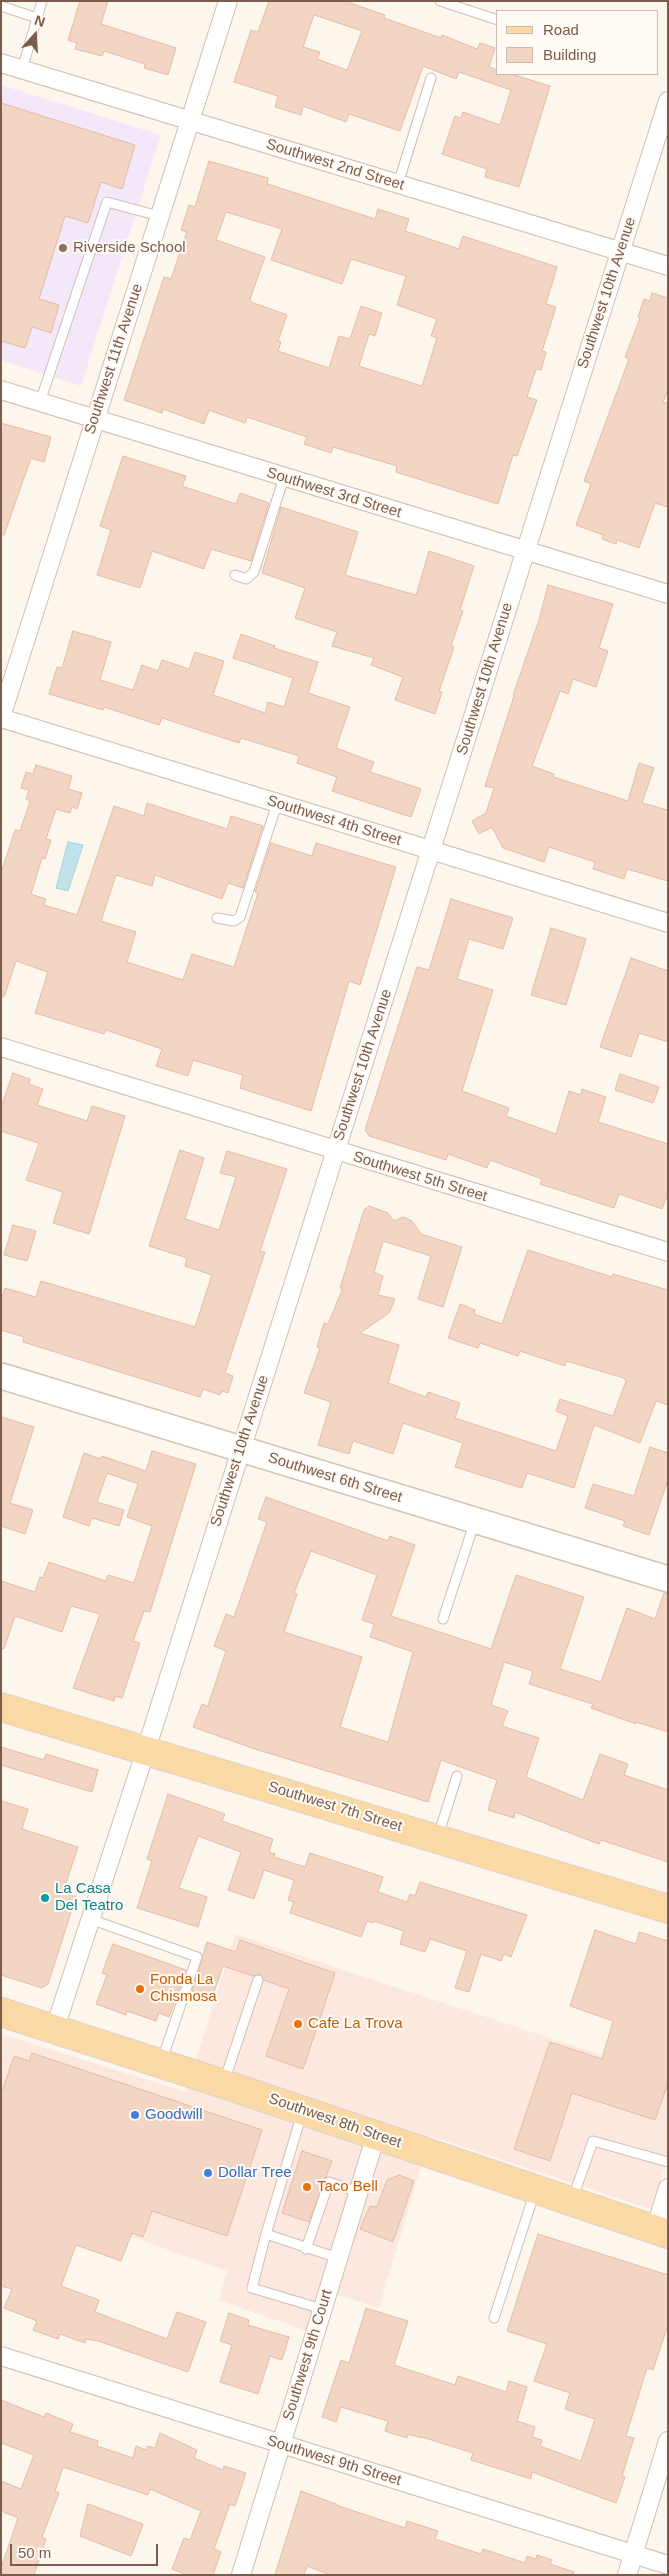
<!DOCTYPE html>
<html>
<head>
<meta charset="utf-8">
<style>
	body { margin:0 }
	#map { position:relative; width:669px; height:2576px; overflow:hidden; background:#fdf6ec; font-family:Helvetica,sans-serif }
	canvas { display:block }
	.frame { position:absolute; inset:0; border:2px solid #7a5c4d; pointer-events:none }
	.legend { position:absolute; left:496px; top:10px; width:162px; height:65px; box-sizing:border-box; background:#fffaf3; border:1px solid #cabbb1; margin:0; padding:6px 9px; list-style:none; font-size:15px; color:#7a5c4d }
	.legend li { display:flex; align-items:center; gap:10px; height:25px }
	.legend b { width:25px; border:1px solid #cabbb1 }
	.north { position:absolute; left:10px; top:10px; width:50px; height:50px; -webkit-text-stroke:4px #fffaf3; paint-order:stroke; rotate:19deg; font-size:14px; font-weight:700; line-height:20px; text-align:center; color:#7a5c4d }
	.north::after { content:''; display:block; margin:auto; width:18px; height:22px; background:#7a5c4d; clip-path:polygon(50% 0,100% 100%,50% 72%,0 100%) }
	.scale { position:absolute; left:10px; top:2544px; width:148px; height:22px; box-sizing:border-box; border:2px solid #7a5c4d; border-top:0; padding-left:6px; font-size:15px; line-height:18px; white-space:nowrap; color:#7a5c4d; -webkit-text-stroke:4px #fffaf3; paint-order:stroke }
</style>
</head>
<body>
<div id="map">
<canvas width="669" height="2576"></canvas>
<div class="frame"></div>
<ul class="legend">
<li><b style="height:6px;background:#fbd9a5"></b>Road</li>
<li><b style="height:14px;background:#f3d5c3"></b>Building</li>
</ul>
<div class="north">N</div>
<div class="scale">50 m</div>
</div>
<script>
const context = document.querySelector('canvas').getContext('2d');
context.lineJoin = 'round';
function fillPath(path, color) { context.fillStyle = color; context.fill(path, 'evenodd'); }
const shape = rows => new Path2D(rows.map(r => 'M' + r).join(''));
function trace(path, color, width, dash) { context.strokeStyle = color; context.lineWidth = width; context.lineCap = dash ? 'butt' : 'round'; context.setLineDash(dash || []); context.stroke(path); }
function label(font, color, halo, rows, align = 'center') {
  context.font = font + ' Helvetica,sans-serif'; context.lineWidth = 4; context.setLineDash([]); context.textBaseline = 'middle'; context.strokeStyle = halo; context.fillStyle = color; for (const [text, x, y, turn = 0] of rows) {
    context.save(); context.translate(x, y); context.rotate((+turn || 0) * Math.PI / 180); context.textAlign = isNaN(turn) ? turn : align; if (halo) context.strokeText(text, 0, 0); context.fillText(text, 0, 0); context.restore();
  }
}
fillPath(shape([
	[235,1934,668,2077,668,2157,652,2210,430,2136,379,2308,318,2289,307,2331,219,2300,227,2271,1,2190,1,2034,186,2092]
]), '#fde8e0');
fillPath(shape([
	[1,85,161,135,81,386,1,360]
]), '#f3e8fa');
const water = shape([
	[68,842,83,845,68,891,56,888,68,842]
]);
fillPath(water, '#bfe3e8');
trace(water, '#a5d3da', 1);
const building = shape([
	[80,1,108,1,101,24,176,48,168,75,144,68,145,64,104,51,102,56,75,49,77,43,68,40,80,1],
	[269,1,345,1,385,15,384,18,441,38,442,35,477,49,480,43,495,48,489,67,498,70,498,74,511,74,550,86,519,187,485,177,487,169,442,154,455,116,461,118,463,112,500,125,511,90,459,72,456,79,423,66,400,131,349,114,346,122,303,106,301,115,275,107,278,96,234,82,251,30,258,32,269,1],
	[314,15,362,31,347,70,317,59,320,52,303,47,314,15],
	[1,103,135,145,122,189,101,182,88,223,65,216,39,299,59,305,51,333,32,327,25,348,1,341,1,103],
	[209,161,268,178,267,184,271,185,375,219,378,209,409,219,405,231,459,249,463,236,557,267,546,304,556,307,542,351,546,352,541,370,536,369,527,397,537,400,517,456,513,455,498,504,396,472,397,466,333,447,331,453,304,444,307,437,247,417,245,423,209,410,204,424,163,409,162,413,124,400,164,277,171,279,187,232,181,230,189,205,195,207,209,161],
	[226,212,282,229,271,260,342,284,351,259,406,276,397,305,437,319,431,336,437,338,422,386,359,366,369,334,375,336,382,313,361,306,350,339,339,336,329,368,278,351,281,342,278,341,287,315,251,302,250,299,265,257,216,240,226,212],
	[652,293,668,298,668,390,663,402,668,404,668,507,655,503,639,548,617,540,616,544,602,539,603,535,576,525,591,484,584,481,629,359,625,357,640,318,638,317,644,299,650,301,652,293],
	[1,423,51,437,44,462,31,458,4,535,1,535,1,423],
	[123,456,186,476,182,486,236,504,240,493,269,503,251,561,211,549,204,569,152,551,140,588,97,575,111,530,100,526,123,456],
	[281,507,358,532,345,575,416,595,429,551,474,566,460,610,463,611,451,646,454,647,439,691,442,692,435,714,395,700,403,677,371,665,374,658,332,646,337,632,295,618,305,588,262,573,281,507],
	[548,585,613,604,599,648,608,651,596,687,573,679,568,694,560,691,532,766,554,774,553,777,628,801,639,763,654,768,642,803,668,810,668,881,627,869,624,879,593,869,595,862,549,847,544,862,503,848,492,827,479,834,472,821,486,813,494,788,485,786,514,696,513,695,539,620,548,585],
	[73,631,111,642,100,680,133,690,142,665,158,671,162,660,189,669,195,652,224,661,213,695,265,713,268,702,284,707,293,678,233,658,241,634,275,646,274,648,318,662,308,693,350,707,336,748,374,762,370,772,421,789,411,817,332,791,337,777,297,763,299,756,241,738,239,743,162,718,159,725,104,707,103,710,49,694,57,667,62,668,73,631],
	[36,765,72,776,68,789,82,793,77,809,72,807,70,813,56,809,46,839,51,840,45,859,42,858,31,894,46,899,44,905,77,915,114,806,144,816,147,803,227,829,231,816,263,826,243,888,228,883,222,899,155,875,152,886,116,875,101,921,136,932,127,962,183,980,192,954,234,967,258,893,255,892,271,843,312,856,316,843,396,867,360,985,349,981,311,1111,240,1088,243,1075,193,1060,188,1076,156,1066,162,1049,106,1030,104,1034,35,1013,48,972,16,961,4,997,1,997,1,873,15,830,20,831,30,801,26,799,29,790,21,788,26,772,33,774,36,765],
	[451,899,513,918,503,949,469,939,457,979,493,990,462,1091,509,1108,506,1116,556,1134,569,1091,581,1095,582,1089,606,1097,598,1122,668,1144,668,1193,662,1209,619,1194,614,1208,540,1184,542,1179,490,1160,487,1168,448,1154,446,1160,369,1136,365,1130,417,967,429,970,451,899],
	[551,928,586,939,566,1005,531,995,551,928],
	[631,958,668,971,668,1042,639,1033,631,1057,600,1047,631,958],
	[13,1073,30,1079,29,1084,43,1089,37,1105,87,1121,92,1106,125,1116,89,1234,53,1223,63,1192,26,1180,39,1143,1,1131,1,1107,13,1073],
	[620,1074,659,1087,653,1103,615,1090,620,1074],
	[180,1150,204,1158,185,1219,219,1230,236,1177,220,1173,227,1151,287,1169,260,1251,265,1252,225,1373,233,1376,228,1393,222,1391,220,1395,203,1389,200,1397,23,1342,24,1337,1,1330,1,1300,5,1288,36,1297,41,1281,195,1327,212,1275,185,1266,187,1258,149,1246,180,1150],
	[369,1206,388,1213,394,1221,403,1217,412,1221,421,1234,462,1247,443,1307,418,1299,431,1256,383,1241,374,1272,383,1276,378,1295,395,1299,389,1313,360,1333,399,1345,388,1383,426,1397,428,1392,460,1403,455,1418,556,1451,568,1416,556,1411,560,1399,613,1416,626,1381,624,1378,566,1361,565,1366,520,1351,518,1356,480,1343,478,1348,448,1338,460,1304,475,1310,474,1314,502,1324,528,1250,612,1277,613,1274,668,1290,668,1405,656,1401,640,1443,594,1425,574,1488,527,1473,522,1488,455,1467,463,1443,403,1423,393,1454,353,1441,349,1454,318,1445,331,1402,304,1393,320,1348,317,1347,324,1323,328,1324,343,1288,340,1288,364,1210,369,1206],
	[13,1225,36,1231,27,1261,4,1255,13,1225],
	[1,1417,34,1427,10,1503,33,1510,25,1534,1,1526,1,1417],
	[650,1447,668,1453,668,1480,649,1535,623,1526,625,1521,585,1508,593,1484,634,1496,650,1447],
	[152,1451,196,1464,150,1612,144,1611,133,1641,140,1643,122,1698,115,1696,114,1701,73,1688,100,1614,71,1606,62,1632,15,1616,4,1649,1,1648,1,1581,35,1592,40,1577,43,1578,49,1562,106,1581,108,1575,134,1583,152,1526,127,1517,138,1484,107,1473,97,1502,124,1510,119,1526,92,1518,89,1526,63,1517,84,1453,101,1459,102,1456,146,1471,152,1451],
	[266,1497,388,1541,390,1536,415,1545,391,1616,491,1649,516,1575,584,1597,560,1669,601,1682,627,1608,655,1619,664,1593,668,1593,668,1732,636,1722,636,1724,591,1708,593,1704,529,1684,533,1671,504,1662,491,1705,508,1711,502,1726,539,1738,526,1777,583,1800,600,1754,628,1764,624,1775,668,1790,668,1862,601,1840,599,1844,515,1812,514,1818,488,1810,497,1780,441,1760,428,1802,255,1749,193,1727,202,1704,208,1706,226,1651,214,1646,226,1614,234,1617,267,1522,258,1519,266,1497],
	[311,1551,377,1575,362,1620,374,1624,370,1637,413,1652,388,1742,340,1727,362,1657,284,1632,297,1594,294,1593,311,1551],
	[1,1747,44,1760,46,1754,98,1770,92,1792,1,1765,1,1747],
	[168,1794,225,1814,222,1821,273,1839,269,1852,275,1854,274,1857,305,1867,310,1853,359,1869,383,1877,378,1892,407,1902,410,1894,415,1896,420,1882,527,1915,511,1957,504,1954,501,1961,481,1954,469,1992,455,1988,467,1951,430,1939,425,1952,400,1944,404,1931,374,1921,373,1923,367,1921,361,1937,290,1913,294,1902,288,1900,294,1880,264,1870,254,1899,228,1890,241,1852,198,1836,179,1888,207,1897,198,1927,137,1908,152,1861,147,1859,168,1794],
	[1,1801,28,1809,22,1829,78,1847,63,1892,76,1897,48,1984,42,1988,1,1975,1,1801],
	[595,1930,636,1944,639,1932,668,1941,668,2083,655,2120,572,2093,550,2161,514,2149,550,2042,602,2059,613,2021,570,2006,595,1930],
	[240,1940,335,1973,303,2069,266,2056,289,1989,264,1980,260,1974,253,1976,223,1966,212,1998,192,1991,207,1942,236,1952,240,1940],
	[113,1944,186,1970,169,2017,159,2013,156,2021,127,2011,126,2015,96,2004,107,1975,102,1973,113,1944],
	[32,2053,262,2130,227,2236,152,2211,143,2237,132,2233,121,2261,76,2245,61,2286,99,2300,95,2312,167,2339,177,2312,206,2322,188,2372,98,2341,86,2339,85,2343,60,2334,58,2339,33,2330,37,2321,4,2308,12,2289,1,2286,1,2095,14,2056,29,2061,32,2053],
	[302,2151,332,2161,309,2222,282,2213,302,2151],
	[399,2175,414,2181,393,2242,360,2229,370,2206,377,2207,387,2180,399,2175],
	[538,2234,668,2275,668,2325,653,2370,647,2368,626,2436,634,2438,622,2476,625,2477,616,2503,532,2472,531,2479,471,2460,473,2453,422,2437,422,2438,408,2434,407,2438,385,2431,388,2421,341,2407,336,2422,322,2417,341,2360,349,2363,366,2308,408,2321,394,2365,455,2385,458,2376,506,2392,509,2381,527,2387,517,2421,535,2427,532,2437,542,2440,540,2446,581,2461,595,2419,565,2409,570,2393,534,2381,547,2344,507,2331,538,2234],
	[229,2313,249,2320,248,2325,289,2337,282,2360,270,2356,258,2394,220,2382,232,2345,220,2341,229,2313],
	[1,2400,44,2417,46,2413,73,2424,70,2432,98,2441,97,2446,133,2458,136,2446,146,2450,148,2446,155,2448,160,2433,197,2450,194,2458,223,2470,224,2466,246,2473,235,2506,230,2504,214,2549,221,2552,213,2575,188,2575,172,2569,184,2538,190,2540,201,2511,150,2489,148,2495,63,2467,55,2491,59,2493,42,2537,46,2539,34,2575,1,2575,1,2568,18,2518,1,2511,1,2481,21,2489,34,2455,1,2443,1,2400],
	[301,2491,336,2504,336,2505,405,2528,407,2521,438,2531,435,2539,481,2554,483,2549,525,2563,527,2556,536,2559,537,2555,552,2560,550,2564,574,2572,573,2575,330,2575,307,2566,304,2575,275,2575,301,2491],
	[88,2504,143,2524,131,2556,80,2536,88,2504]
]);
fillPath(building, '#f3d5c3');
trace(building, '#e6bba3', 1);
const lane = shape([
	[440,1,498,20],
	[1,6,37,18,22,70],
	[37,18,42,1],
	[398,184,431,78],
	[40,402,107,202,159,216],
	[235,575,246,579,254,572,284,477],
	[217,918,234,921,240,917,277,804],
	[443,1619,475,1521],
	[438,1836,457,1776],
	[90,1919,197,1957,162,2060],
	[224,2082,258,1980],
	[302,2113,266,2234,338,2258],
	[572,2200,593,2141,668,2162],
	[266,2234,252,2288,322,2309],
	[306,2249,329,2182,358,2192],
	[494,2318,535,2191]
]);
const street = shape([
	[1,63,668,266],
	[1,390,668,594],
	[1,717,228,1],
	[1,718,668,923],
	[1,1047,668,1252],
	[55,2028,153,1728,668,101],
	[655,2230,668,2188],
	[1,2356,668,2565],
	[241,2575,376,2135],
	[627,2575,668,2441]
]);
const secondary = shape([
	[1,1376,668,1579]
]);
const primary = shape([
	[1,1707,668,1909],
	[1,2012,224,2084,668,2234]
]);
trace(lane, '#d1beb0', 11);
trace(street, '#d1beb0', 20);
trace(secondary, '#d6c0b0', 28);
trace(primary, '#dad1cd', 30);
trace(lane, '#fff', 9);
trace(street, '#fff', 18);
trace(secondary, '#fff', 25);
trace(primary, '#fbd9a5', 28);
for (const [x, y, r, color] of [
	[63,248,5,"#8d6e63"],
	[45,1898,5,"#0f9aa8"],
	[140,1989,5,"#e8710a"],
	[298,2024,5,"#e8710a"],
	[135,2115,5,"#3f7fe0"],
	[208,2173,5,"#3f7fe0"],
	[307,2187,5,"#e8710a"]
]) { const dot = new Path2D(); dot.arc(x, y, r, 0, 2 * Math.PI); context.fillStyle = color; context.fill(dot); trace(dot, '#fffaf3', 2); }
label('15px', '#7a5c4d', '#fffaf3', [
	["Southwest 2nd Street",335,165,17],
	["Southwest 10th Avenue",607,293,-72],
	["Southwest 11th Avenue",114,359,-72],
	["Southwest 3rd Street",334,493,17],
	["Southwest 10th Avenue",485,679,-73],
	["Southwest 4th Street",334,821,17],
	["Southwest 10th Avenue",363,1065,-72],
	["Southwest 5th Street",420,1177,17],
	["Southwest 10th Avenue",240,1451,-72],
	["Southwest 6th Street",335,1478,17],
	["Southwest 7th Street",335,1807,17],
	["Southwest 8th Street",335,2121,19],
	["Southwest 9th Court",308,2355,-73],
	["Southwest 9th Street",334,2461,17]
]);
label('15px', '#785e54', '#fffaf3', [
	["Riverside School",73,248]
], 'left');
label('15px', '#0d838f', '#fffaf3', [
	["La Casa",55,1889],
	["Del Teatro",55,1906]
], 'left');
label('15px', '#c56008', '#fffaf3', [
	["Fonda La",150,1980],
	["Chismosa",150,1997],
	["Cafe La Trova",308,2024],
	["Taco Bell",317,2187]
], 'left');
label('15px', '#366cbe', '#fffaf3', [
	["Goodwill",145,2115],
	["Dollar Tree",218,2173]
], 'left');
</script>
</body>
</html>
